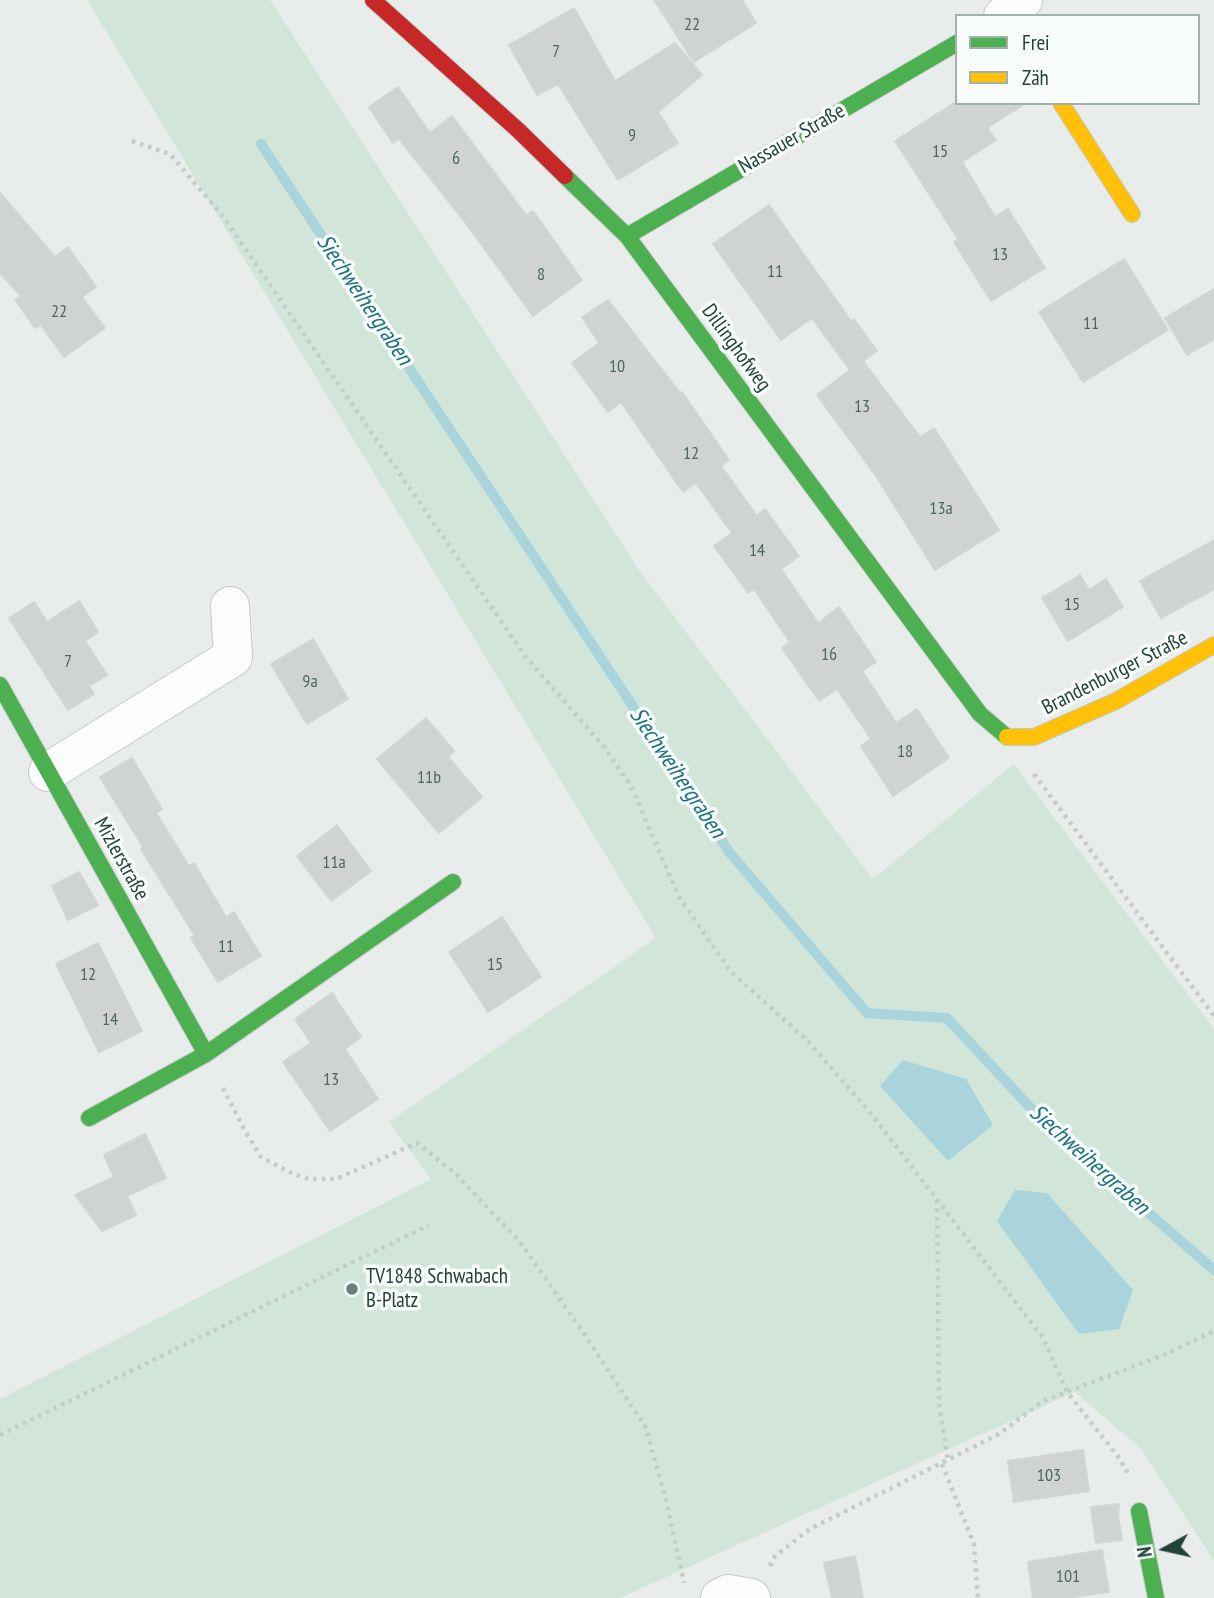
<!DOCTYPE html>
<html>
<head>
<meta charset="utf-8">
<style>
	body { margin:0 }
	#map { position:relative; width:1214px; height:1598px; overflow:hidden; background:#e8edeb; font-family:"PT Sans Narrow",sans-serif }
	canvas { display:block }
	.legend { position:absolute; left:955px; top:14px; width:245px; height:91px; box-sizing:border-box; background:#f7fbf9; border:2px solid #a3b1ad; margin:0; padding:9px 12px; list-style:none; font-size:21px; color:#24423a }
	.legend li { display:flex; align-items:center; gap:14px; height:35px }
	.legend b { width:35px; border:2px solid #a3b1ad }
	.north { position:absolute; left:1130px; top:1514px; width:70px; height:70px; -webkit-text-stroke:5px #f7fbf9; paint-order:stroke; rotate:262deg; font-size:19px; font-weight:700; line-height:28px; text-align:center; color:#24423a }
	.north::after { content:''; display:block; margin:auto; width:24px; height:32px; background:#24423a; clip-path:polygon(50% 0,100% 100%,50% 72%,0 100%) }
</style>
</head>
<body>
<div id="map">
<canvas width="1214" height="1598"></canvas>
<ul class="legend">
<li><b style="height:9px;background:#4caf50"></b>Frei</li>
<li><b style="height:9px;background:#ffc107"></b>Zäh</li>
</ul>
<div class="north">N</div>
</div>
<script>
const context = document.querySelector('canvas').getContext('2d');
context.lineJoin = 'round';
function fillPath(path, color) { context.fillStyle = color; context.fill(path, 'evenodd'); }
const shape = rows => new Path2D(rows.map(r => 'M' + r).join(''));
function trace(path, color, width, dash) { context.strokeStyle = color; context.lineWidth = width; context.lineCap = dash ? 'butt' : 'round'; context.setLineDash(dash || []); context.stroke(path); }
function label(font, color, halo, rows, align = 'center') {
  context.font = font + ' "PT Sans Narrow",sans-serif'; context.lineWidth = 7; context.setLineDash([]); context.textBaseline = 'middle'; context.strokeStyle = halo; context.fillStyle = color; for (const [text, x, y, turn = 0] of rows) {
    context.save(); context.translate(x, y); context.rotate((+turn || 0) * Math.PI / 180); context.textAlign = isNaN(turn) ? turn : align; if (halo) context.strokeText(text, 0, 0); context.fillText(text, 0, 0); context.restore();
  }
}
fillPath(shape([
	[87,0,270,0,639,570,873,879,1014,764,1214,1029,1214,1561,1141,1449,1075,1392,620,1598,0,1598,0,1399,431,1179,389,1122,656,938]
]), '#d1e6d8');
fillPath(shape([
	[903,1060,966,1079,993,1125,948,1161,880,1086],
	[1015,1190,1047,1193,1133,1290,1119,1329,1079,1334,997,1221]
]), '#a9d4db');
trace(shape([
	[261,144,730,853,867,1013,947,1018,1041,1119,1214,1270]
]), '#a9d4db', 10);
const building = shape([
	[654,0,742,0,756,23,694,62,654,0],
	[574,8,615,81,675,43,702,75,658,112,678,143,618,180,558,84,537,95,509,45,574,8],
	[398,87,430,133,452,116,526,215,533,211,582,280,533,316,468,226,399,139,393,143,369,107,398,87],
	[954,103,1026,103,987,128,996,140,962,162,995,217,1008,209,1045,268,991,301,954,242,958,239,895,141,954,103],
	[0,193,55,257,68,247,96,287,82,297,105,328,64,357,41,325,35,328,15,300,21,296,0,273,0,193],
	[769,205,851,321,854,319,877,351,863,361,920,437,934,428,999,530,935,570,876,476,817,395,850,370,812,318,781,340,713,244,769,205],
	[1124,259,1168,330,1083,382,1039,312,1124,259],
	[1214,289,1214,339,1187,355,1165,318,1214,289],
	[608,300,680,393,682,392,729,460,721,466,757,516,765,509,799,556,781,569,818,623,839,607,876,662,862,671,896,723,917,709,949,758,893,796,861,746,871,739,837,689,819,701,782,648,790,642,754,589,748,593,714,546,732,533,696,483,683,492,621,402,608,412,572,363,599,343,582,317,608,300],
	[1214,540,1214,589,1161,618,1140,581,1214,540],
	[1080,575,1089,590,1106,579,1123,607,1068,641,1042,598,1080,575],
	[79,601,98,632,85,641,107,675,89,686,94,694,68,710,9,618,34,602,47,622,79,601],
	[313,639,348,699,307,724,271,664,313,639],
	[426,718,454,751,448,757,482,797,439,833,377,759,426,718],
	[132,758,162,809,156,813,189,866,194,863,226,917,234,912,261,956,218,982,191,938,195,936,141,849,143,847,100,777,132,758],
	[337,825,371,871,331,901,297,856,337,825],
	[79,872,98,905,68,920,52,886,79,872],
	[502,917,541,977,488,1012,449,952,502,917],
	[98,943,142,1031,99,1052,56,964,98,943],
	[332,993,361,1037,345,1049,378,1099,330,1131,283,1062,311,1043,295,1019,332,993],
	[145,1134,166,1178,127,1196,136,1215,102,1231,75,1195,114,1177,104,1155,145,1134],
	[1083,1450,1089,1491,1014,1502,1008,1461,1083,1450],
	[1119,1504,1118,1515,1122,1540,1096,1543,1091,1507,1119,1504],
	[1102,1550,1109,1592,1066,1598,1033,1598,1028,1562,1102,1550],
	[855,1556,863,1598,832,1598,824,1563,855,1556]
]);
fillPath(building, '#cfd4d2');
trace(building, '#d1d6d4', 2);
const street = shape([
	[1003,16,1023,0],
	[48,772,233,657,230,606],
	[720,1598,728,1594,751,1598]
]);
const fast = shape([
	[565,176,627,236,980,714,1007,737],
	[627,236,957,43],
	[0,685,206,1054],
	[89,1118,206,1054,453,882],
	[1139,1511,1156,1598]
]);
const slow = shape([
	[1061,103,1132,214],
	[1007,737,1034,737,1116,701,1214,645]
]);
const jam = shape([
	[373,0,519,131,565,176]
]);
trace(street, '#c5cac8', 40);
trace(fast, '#c3cbc8', 18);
trace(slow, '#c3cbc8', 18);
trace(jam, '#c3cbc8', 18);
trace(shape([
	[132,141,170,154,222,215,525,656,604,747,631,786,679,897,731,972,806,1039,873,1116,1043,1338,1067,1392,1120,1459,1130,1477],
	[1034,774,1214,1016],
	[223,1088,244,1129,261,1157,293,1174,309,1179,336,1179,417,1143,455,1173,520,1242,585,1335,646,1428,666,1500,684,1583],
	[937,1200,939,1403,948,1461],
	[0,1435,429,1225],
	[942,1464,974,1544,978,1598],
	[770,1566,775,1556,810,1529,999,1434,1043,1401,1166,1354,1214,1331]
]), '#c3ccca', 4.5, [3.5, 5]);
trace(street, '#fcfcfc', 38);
trace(fast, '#4caf50', 16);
trace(slow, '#ffc107', 16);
trace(jam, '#c62828', 16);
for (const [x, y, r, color] of [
	[352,1289,7,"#697e78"]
]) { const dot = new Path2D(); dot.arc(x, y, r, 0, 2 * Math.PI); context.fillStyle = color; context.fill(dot); trace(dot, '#f7fbf9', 2.5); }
label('18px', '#506761', null, [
	["22",692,25],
	["7",556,52],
	["9",632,136],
	["15",940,152],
	["6",456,159],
	["13",1000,255],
	["11",775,272],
	["8",541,275],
	["22",59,312],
	["11",1091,324],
	["10",617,367],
	["13",862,407],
	["12",691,454],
	["13a",941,509],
	["14",757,551],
	["15",1072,605],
	["16",829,655],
	["7",68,662],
	["9a",310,682],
	["18",905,752],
	["11b",429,778],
	["11a",334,863],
	["11",226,947],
	["15",495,965],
	["12",88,975],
	["14",110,1020],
	["13",331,1080],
	["103",1049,1476],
	["101",1068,1577]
]);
label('21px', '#24423a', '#f7fbf9', [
	["Nassauer Straße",792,139,-30],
	["Dillinghofweg",736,348,54],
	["Brandenburger Straße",1115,673,-27],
	["Mizlerstraße",121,859,61]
]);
label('21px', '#24423a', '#f7fbf9', [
	["TV1848 Schwabach",366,1277],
	["B-Platz",366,1301]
], 'left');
label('italic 23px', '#1c6f80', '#f7fbf9', [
	["Siechweihergraben",364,300,56],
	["Siechweihergraben",677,773,56],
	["Siechweihergraben",1089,1160,42]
]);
</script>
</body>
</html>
